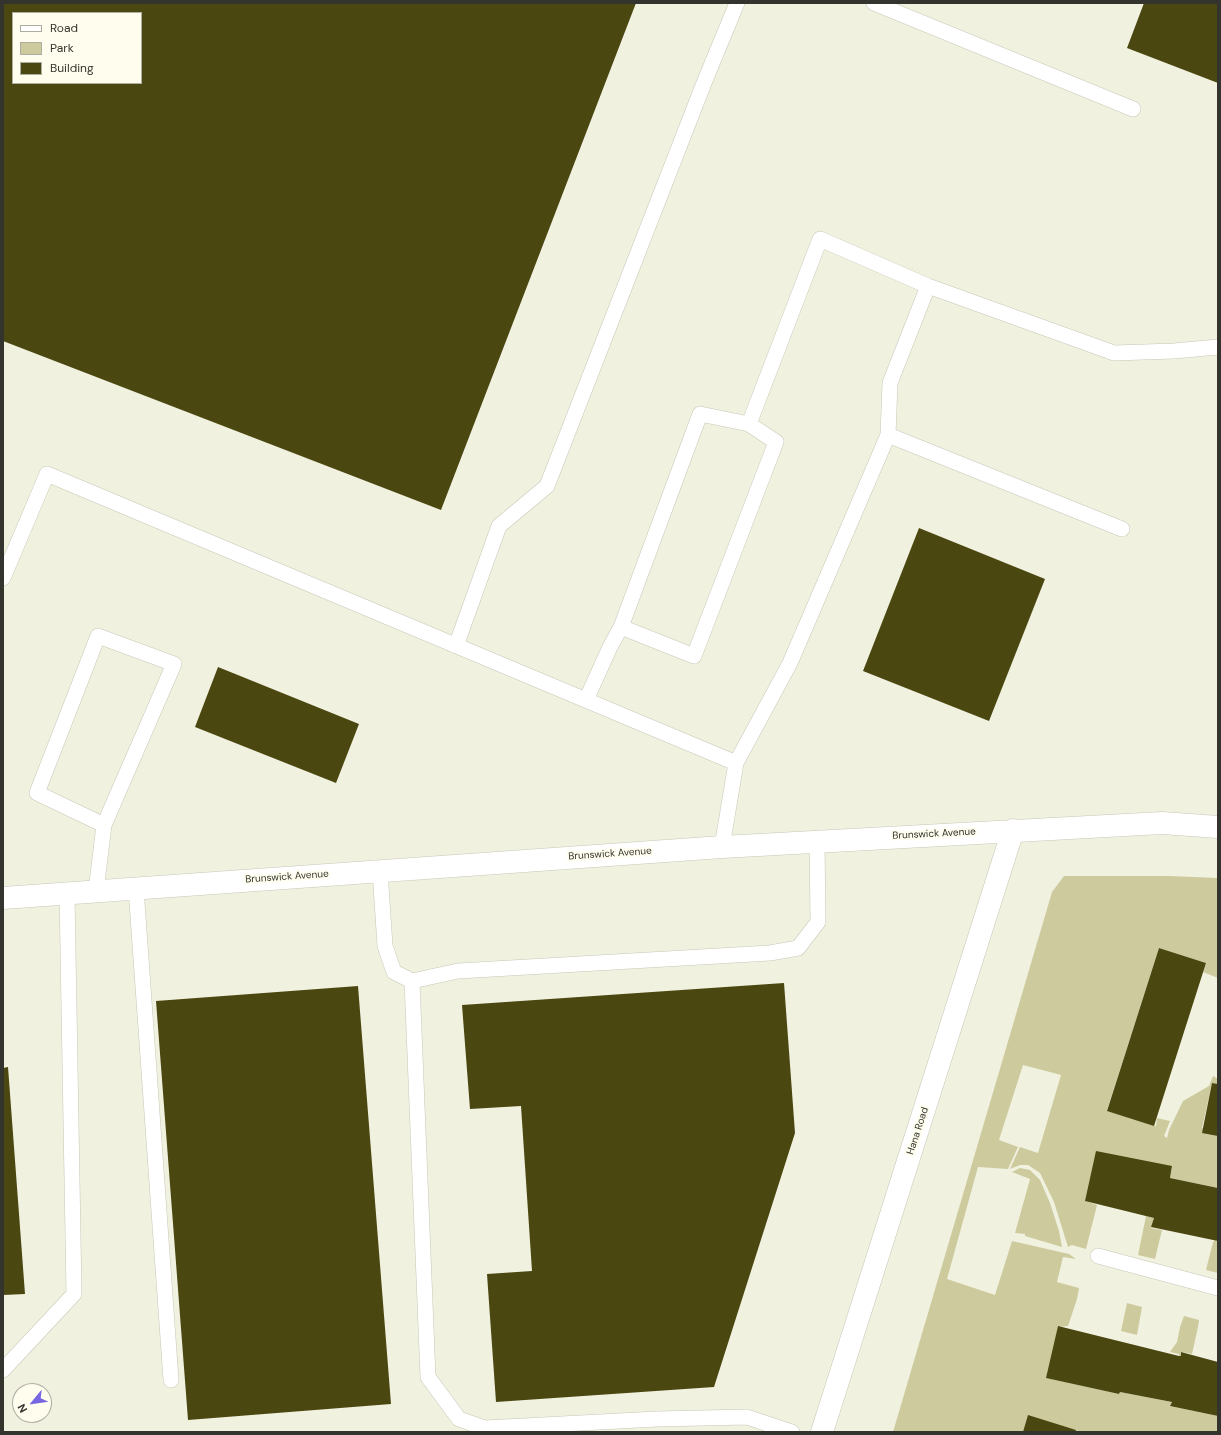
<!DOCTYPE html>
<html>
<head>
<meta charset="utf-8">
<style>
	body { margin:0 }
	#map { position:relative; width:1221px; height:1435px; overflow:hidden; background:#f1f1e0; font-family:"DM Sans",sans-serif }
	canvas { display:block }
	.frame { position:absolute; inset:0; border:4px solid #34342e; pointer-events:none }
	.legend { position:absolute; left:12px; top:12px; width:130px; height:72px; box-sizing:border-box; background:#fffeee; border:1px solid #aeada1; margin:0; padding:5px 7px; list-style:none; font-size:12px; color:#34342e }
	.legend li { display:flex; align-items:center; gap:8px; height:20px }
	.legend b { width:20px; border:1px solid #aeada1 }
	.north { position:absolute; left:12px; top:1383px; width:40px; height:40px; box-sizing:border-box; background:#fffeee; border:1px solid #aeada1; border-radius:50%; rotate:241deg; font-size:11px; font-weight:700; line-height:16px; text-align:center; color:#34342e }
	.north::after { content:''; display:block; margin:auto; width:14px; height:18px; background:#7867e2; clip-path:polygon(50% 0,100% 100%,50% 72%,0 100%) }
</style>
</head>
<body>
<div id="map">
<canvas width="1221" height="1435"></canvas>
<div class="frame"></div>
<ul class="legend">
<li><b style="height:5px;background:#fff"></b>Road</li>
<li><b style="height:11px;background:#cdcb9e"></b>Park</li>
<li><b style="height:11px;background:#4b4710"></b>Building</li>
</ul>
<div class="north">N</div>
</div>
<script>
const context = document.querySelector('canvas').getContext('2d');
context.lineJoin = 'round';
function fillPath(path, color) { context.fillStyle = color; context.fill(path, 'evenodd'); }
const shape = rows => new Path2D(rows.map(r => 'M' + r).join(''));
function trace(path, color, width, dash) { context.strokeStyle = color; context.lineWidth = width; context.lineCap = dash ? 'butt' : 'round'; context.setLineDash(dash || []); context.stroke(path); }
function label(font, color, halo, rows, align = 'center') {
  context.font = font + ' "DM Sans",sans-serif'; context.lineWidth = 4; context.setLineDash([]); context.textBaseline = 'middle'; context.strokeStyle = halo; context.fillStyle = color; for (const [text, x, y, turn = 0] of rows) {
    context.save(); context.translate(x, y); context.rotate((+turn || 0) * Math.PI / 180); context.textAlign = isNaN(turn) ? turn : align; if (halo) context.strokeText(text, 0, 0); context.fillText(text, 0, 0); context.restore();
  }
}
fillPath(shape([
	[1064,876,1170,876,1218,878,1218,978,1203,972,1206,963,1159,948,1107,1110,1156,1126,1157,1118,1170,1121,1164,1136,1167,1138,1169,1130,1183,1101,1209,1086,1213,1076,1218,1079,1217,1084,1212,1083,1202,1128,1218,1133,1218,1188,1170,1178,1172,1167,1166,1165,1086,1201,1097,1205,1086,1249,1072,1245,1068,1247,1054,1202,1040,1173,1028,1165,1020,1165,1010,1169,1020,1147,1038,1153,1061,1075,1023,1065,999,1140,1018,1147,1008,1169,978,1167,947,1279,995,1295,1012,1241,1069,1254,1076,1259,1063,1257,1057,1282,1079,1288,1077,1299,1068,1326,1058,1327,1047,1378,1119,1394,1120,1392,1172,1402,1170,1406,1218,1416,1218,1432,893,1432,1052,892],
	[1020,1168,1030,1170,1040,1180,1050,1203,1059,1231,1062,1247,1025,1236,1025,1234,1015,1233,1030,1179,1012,1172],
	[1146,1216,1154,1218,1151,1228,1162,1230,1155,1259,1138,1255],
	[1215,1240,1218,1241,1218,1273,1206,1270,1213,1242],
	[1127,1303,1142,1307,1137,1335,1121,1331],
	[1184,1316,1199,1320,1198,1327,1192,1354,1182,1352,1181,1356,1179,1356,1179,1354,1170,1352,1177,1342,1180,1327]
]), '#cdcb9e');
fillPath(shape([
	[3,3,636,3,441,510,3,341],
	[13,13,141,13,141,83,13,83],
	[1144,3,1218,3,1218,83,1127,48],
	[919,528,1045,579,989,721,863,671],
	[218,667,359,724,336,783,195,727],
	[1159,948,1206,963,1154,1126,1107,1111],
	[784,983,795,1133,714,1387,496,1402,487,1274,532,1271,521,1106,470,1109,462,1005],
	[358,986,391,1404,188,1420,156,1001],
	[8,1067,25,1294,3,1295,3,1068],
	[1212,1083,1218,1084,1218,1136,1202,1133],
	[1096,1151,1172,1166,1170,1178,1218,1188,1218,1241,1151,1227,1154,1218,1085,1201],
	[1058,1326,1179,1356,1181,1356,1181,1352,1218,1362,1218,1416,1170,1406,1172,1402,1120,1392,1119,1394,1046,1378],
	[1028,1415,1076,1430,1075,1432,1023,1432]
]), '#4b4710');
const service = shape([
	[874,3,1133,109],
	[888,435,890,383,928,286,1114,353,1174,351,1218,347],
	[3,578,47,474,736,763],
	[621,627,694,656,776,442,749,424],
	[456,646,499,526,547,486,704,83,737,3],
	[586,700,610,647,621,627,700,414,749,424,820,239,928,286],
	[722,847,736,763,790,663,888,435,1122,529],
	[380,871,385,946,394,972,412,981,458,971,770,953,798,948,818,922,817,841],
	[136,888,171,1380],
	[96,891,104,825,37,793,98,636,174,664,104,825],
	[412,981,428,1377,459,1419,485,1428,657,1419,747,1417,792,1432],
	[1098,1256,1218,1288],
	[3,1370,74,1294,67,893]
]);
const minor = shape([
	[3,898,722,847,1162,823,1218,827],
	[822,1432,1013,830]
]);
trace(service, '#c8c7b7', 16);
trace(minor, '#c8c7b7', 23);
trace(service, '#fff', 15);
trace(minor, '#fff', 22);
label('10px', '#34342e', '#fffeee', [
	["Brunswick Avenue",934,834,-3],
	["Brunswick Avenue",610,854,-4],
	["Brunswick Avenue",287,877,-4],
	["Hana Road",918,1131,-72]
]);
</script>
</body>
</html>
